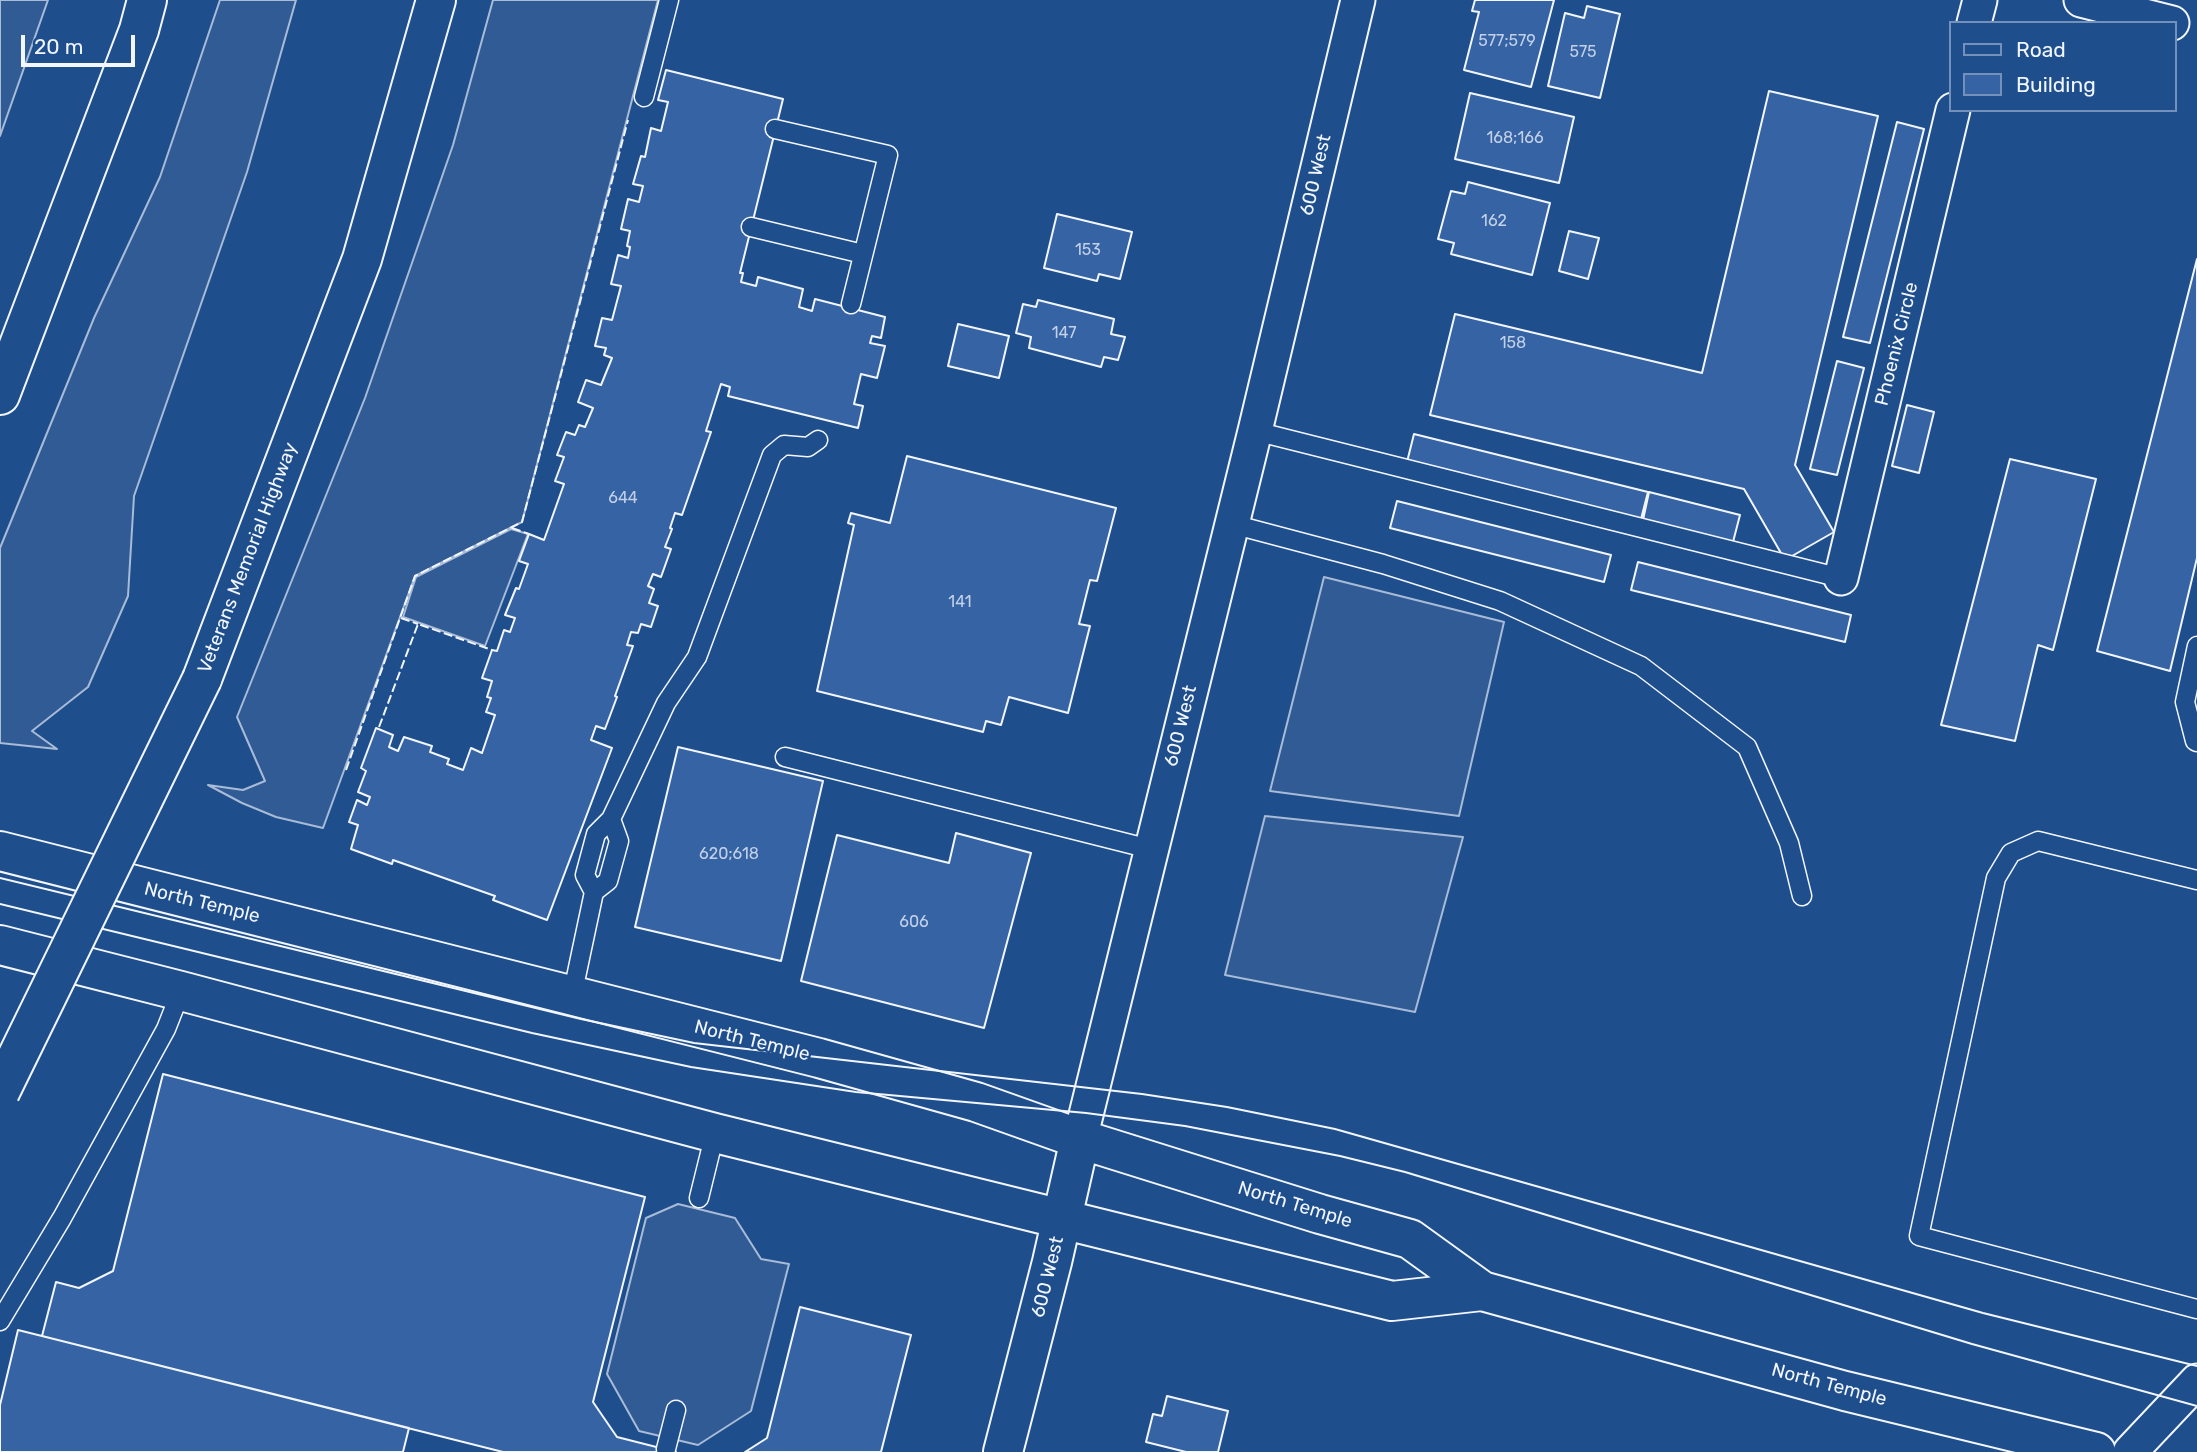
<!DOCTYPE html>
<html>
<head>
<meta charset="utf-8">
<style>
	body { margin:0 }
	#map { position:relative; width:2197px; height:1452px; overflow:hidden; background:#1f4e8c; font-family:Rubik,sans-serif }
	canvas { display:block }
	.legend { position:absolute; left:1949px; top:21px; width:228px; height:91px; box-sizing:border-box; background:#1f4e8c; border:2px solid #7391ba; margin:0; padding:9px 12px; list-style:none; font-size:21px; color:#f2f6ff }
	.legend li { display:flex; align-items:center; gap:14px; height:35px }
	.legend b { width:35px; border:2px solid #7391ba }
	.scale { position:absolute; left:21px; top:35px; width:114px; height:32px; box-sizing:border-box; border:4px solid #f2f6ff; border-top:0; padding-left:9px; font-size:21px; line-height:24px; white-space:nowrap; color:#f2f6ff; -webkit-text-stroke:5px #1f4e8c; paint-order:stroke }
</style>
</head>
<body>
<div id="map">
<canvas width="2197" height="1452"></canvas>
<ul class="legend">
<li><b style="height:9px;background:#1f4e8c"></b>Road</li>
<li><b style="height:19px;background:#3563a3"></b>Building</li>
</ul>
<div class="scale">20 m</div>
</div>
<script>
const context = document.querySelector('canvas').getContext('2d');
context.lineJoin = 'round';
function fillPath(path, color) { context.fillStyle = color; context.fill(path, 'evenodd'); }
const shape = rows => new Path2D(rows.map(r => 'M' + r).join(''));
function trace(path, color, width, dash) { context.strokeStyle = color; context.lineWidth = width; context.lineCap = dash ? 'butt' : 'round'; context.setLineDash(dash || []); context.stroke(path); }
function label(font, color, halo, rows, align = 'center') {
  context.font = font + ' Rubik,sans-serif'; context.lineWidth = 5; context.setLineDash([]); context.textBaseline = 'middle'; context.strokeStyle = halo; context.fillStyle = color; for (const [text, x, y, turn = 0] of rows) {
    context.save(); context.translate(x, y); context.rotate((+turn || 0) * Math.PI / 180); context.textAlign = isNaN(turn) ? turn : align; if (halo) context.strokeText(text, 0, 0); context.fillText(text, 0, 0); context.restore();
  }
}
const built = shape([
	[0,0,48,0,0,136,0,0],
	[220,0,296,0,247,172,134,496,128,596,88,687,32,731,57,749,0,743,0,548,94,318,160,177,220,0],
	[493,0,658,0,522,522,415,576,323,828,276,817,242,803,208,785,243,790,265,781,237,717,365,398,453,145,493,0],
	[511,529,528,534,485,646,403,617,416,577,511,529],
	[1324,577,1504,622,1459,816,1270,791,1324,577],
	[1265,816,1463,837,1415,1012,1225,975,1265,816],
	[678,1204,735,1218,761,1259,789,1264,751,1411,698,1445,639,1431,607,1374,646,1218,678,1204]
]);
fillPath(built, '#305b95');
trace(built, '#a8bbd7', 2);
const building = shape([
	[1475,0,1554,0,1531,87,1464,70,1479,12,1472,11,1475,0],
	[1587,6,1620,14,1600,98,1548,86,1565,13,1584,18,1587,6],
	[666,70,783,99,740,273,743,273,741,282,756,286,758,277,803,289,799,307,812,311,815,299,885,317,881,338,872,336,870,343,885,346,877,378,861,374,854,404,863,406,858,428,728,396,730,387,721,384,706,431,711,432,682,515,675,513,670,528,672,529,665,547,671,549,661,577,653,574,648,586,654,589,649,603,658,606,651,627,641,624,638,633,631,632,627,645,633,646,615,696,617,697,605,729,596,726,591,740,612,748,547,920,493,900,495,896,393,860,392,864,351,849,358,825,349,822,357,800,367,805,370,797,358,792,366,771,361,768,376,728,393,735,389,747,398,751,404,737,432,746,430,752,449,759,447,764,463,770,471,748,482,753,495,715,486,712,491,698,487,697,492,681,482,678,492,650,497,651,504,630,510,632,515,618,505,615,516,588,519,589,528,564,519,561,529,534,544,540,564,484,555,481,564,457,557,455,566,432,575,435,579,425,585,427,593,408,578,402,586,380,601,385,612,358,604,355,606,348,595,346,602,318,612,320,621,286,611,284,618,255,628,258,630,247,627,246,630,231,621,229,628,199,639,202,643,186,633,184,641,156,645,157,651,128,661,131,668,102,658,100,666,70],
	[1769,91,1878,116,1795,465,1834,532,1785,560,1744,489,1430,415,1455,314,1702,373,1769,91],
	[1470,93,1574,117,1559,183,1455,159,1470,93],
	[1897,122,1924,129,1870,343,1843,337,1897,122],
	[1468,182,1550,203,1532,275,1451,254,1454,243,1438,239,1451,191,1465,194,1468,182],
	[1057,214,1132,232,1120,279,1099,274,1097,281,1044,268,1057,214],
	[1569,231,1599,238,1588,279,1559,271,1569,231],
	[2197,259,2197,558,2170,671,2097,651,2197,259],
	[1038,300,1114,319,1111,334,1125,337,1118,360,1104,357,1101,367,1029,348,1031,337,1016,333,1023,304,1036,307,1038,300],
	[958,324,1009,336,999,378,948,366,958,324],
	[1837,361,1864,368,1837,475,1810,469,1837,361],
	[1907,405,1934,412,1919,473,1892,466,1907,405],
	[1414,434,1648,492,1641,519,1407,462,1414,434],
	[907,456,1116,508,1097,581,1090,580,1079,624,1090,626,1068,713,1009,697,1001,725,986,721,983,732,817,691,854,525,848,523,851,513,890,523,907,456],
	[2010,459,2096,479,2053,650,2038,645,2015,741,1941,725,2010,459],
	[1649,492,1740,515,1733,542,1643,520,1649,492],
	[1397,501,1611,555,1604,582,1390,528,1397,501],
	[1638,562,1851,615,1845,642,1631,590,1638,562],
	[678,747,823,781,781,961,635,927,678,747],
	[956,833,1031,853,984,1028,801,981,837,835,949,863,956,833],
	[163,1074,645,1197,593,1402,617,1437,676,1452,503,1452,42,1336,56,1282,79,1288,113,1271,163,1074],
	[800,1307,911,1335,881,1452,745,1452,767,1438,800,1307],
	[18,1330,409,1428,403,1452,0,1452,0,1405,18,1330],
	[1167,1396,1228,1411,1218,1452,1186,1452,1146,1442,1153,1414,1162,1416,1167,1396]
]);
fillPath(building, '#3563a3');
trace(building, '#f2f6ff', 2);
const lane = shape([
	[644,97,669,0],
	[775,129,888,155,851,304],
	[751,227,863,254],
	[1255,431,1841,578],
	[1232,524,1383,564,1500,601,1641,666,1747,747,1789,843,1802,896],
	[2197,646,2185,702,2195,741,2197,742],
	[785,757,1150,849],
	[2197,880,2038,841,2011,853,1996,878,1919,1236,2197,1309],
	[594,892,608,881,619,841,611,819],
	[572,996,594,892,585,875,596,834,611,819,666,703,697,657,772,455,784,445,808,447,818,440],
	[699,1198,715,1133],
	[0,1321,62,1218,166,1029,181,991],
	[666,1449,676,1410]
]);
const street = shape([
	[2081,0,2172,23],
	[1974,23,1980,0],
	[1841,578,1953,110],
	[1080,1139,1255,431,1358,0],
	[2130,1452,2197,1381]
]);
const secondary = shape([
	[0,851,819,1058,976,1102,1080,1139,1320,1214,1410,1239,1482,1291,1845,1391,2096,1452],
	[0,945,181,991,715,1133,1392,1301,1482,1291],
	[1003,1452,1052,1262,1080,1139]
]);
const highway = shape([
	[0,395,139,30,147,0],
	[202,679,362,259,436,0]
]);
trace(lane, '#f2f6ff', 21);
trace(street, '#f2f6ff', 37);
trace(secondary, '#f2f6ff', 42);
trace(highway, '#f2f6ff', 42);
trace(lane, '#1f4e8c', 18);
trace(street, '#1f4e8c', 33);
trace(secondary, '#1f4e8c', 38);
trace(highway, '#1f4e8c', 38);
trace(shape([
	[0,878,581,1019,694,1043,1142,1094,1227,1107,1335,1129,1983,1313,2197,1366],
	[0,904,532,1033,691,1067,856,1092,1086,1113,1185,1126,1340,1156,1405,1172,1972,1344,2197,1406]
]), '#f2f6ff', 2);
const highwayBridge = shape([
	[0,1092,202,679]
]);
trace(highwayBridge, '#f2f6ff', 42, []);
trace(highwayBridge, '#1f4e8c', 38);
trace(shape([
	[512,528,529,534],
	[401,618,418,624],
	[379,727,418,624,492,650],
	[346,770,415,576,522,522,628,120]
]), '#f2f6ff', 2, [9, 3.5]);
label('16px', '#c3d1e8', null, [
	["577;579",1507,41],
	["575",1583,52],
	["168;166",1515,138],
	["162",1494,221],
	["153",1088,250],
	["147",1064,333],
	["158",1513,343],
	["644",623,498],
	["141",960,602],
	["620;618",729,854],
	["606",914,922]
]);
label('19px', '#f2f6ff', '#1f4e8c', [
	["600 West",1316,175,-77],
	["Phoenix Circle",1897,344,-76],
	["Veterans Memorial Highway",248,558,-69],
	["600 West",1181,726,-76],
	["North Temple",202,903,14],
	["North Temple",752,1041,14],
	["North Temple",1295,1205,17],
	["600 West",1048,1277,-76],
	["North Temple",1829,1385,15]
]);
</script>
</body>
</html>
